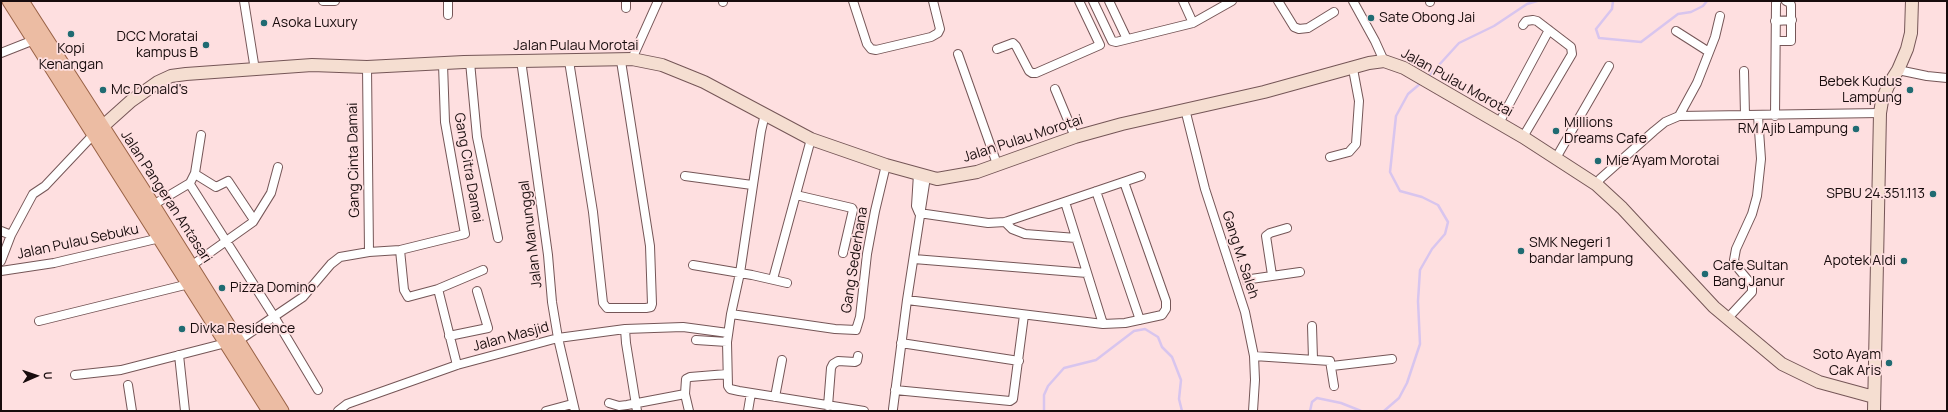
<!DOCTYPE html>
<html>
<head>
<meta charset="utf-8">
<style>
	body { margin:0 }
	#map { position:relative; width:1948px; height:412px; overflow:hidden; background:#fedfe0; font-family:Manrope,sans-serif }
	canvas { display:block }
	.frame { position:absolute; inset:0; border:2px solid #180c0d; pointer-events:none }
	.north { position:absolute; left:16px; top:356px; width:40px; height:40px; -webkit-text-stroke:3px #fedfe0; paint-order:stroke; rotate:88deg; font-size:11px; font-weight:700; line-height:16px; text-align:center; color:#180c0d }
	.north::after { content:''; display:block; margin:auto; width:14px; height:18px; background:#180c0d; clip-path:polygon(50% 0,100% 100%,50% 72%,0 100%) }
</style>
</head>
<body>
<div id="map">
<canvas width="1948" height="412"></canvas>
<div class="frame"></div>
<div class="north">U</div>
</div>
<script>
const context = document.querySelector('canvas').getContext('2d');
context.lineJoin = 'round';
const shape = rows => new Path2D(rows.map(r => 'M' + r).join(''));
function trace(path, color, width, dash) { context.strokeStyle = color; context.lineWidth = width; context.lineCap = dash ? 'butt' : 'round'; context.setLineDash(dash || []); context.stroke(path); }
function label(font, color, halo, rows, align = 'center') {
  context.font = font + ' Manrope,sans-serif'; context.lineWidth = 3.5; context.setLineDash([]); context.textBaseline = 'middle'; context.strokeStyle = halo; context.fillStyle = color; for (const [text, x, y, turn = 0] of rows) {
    context.save(); context.translate(x, y); context.rotate((+turn || 0) * Math.PI / 180); context.textAlign = isNaN(turn) ? turn : align; if (halo) context.strokeText(text, 0, 0); context.fillText(text, 0, 0); context.restore();
  }
}
trace(shape([
	[1613,1,1612,9,1596,29,1599,38,1641,42,1678,14,1691,12,1703,6,1707,1],
	[1428,77,1459,43,1494,26,1527,4,1537,1],
	[1044,411,1044,395,1048,386,1064,368,1096,360,1134,331,1145,329,1158,337,1162,347,1172,357,1181,380,1179,399,1182,411],
	[1310,411,1312,402,1317,398,1341,403,1361,411],
	[1384,411,1399,398,1407,383,1420,344,1418,301,1420,270,1432,249,1445,234,1448,222,1438,205,1422,197,1400,191,1390,172,1396,116,1408,94,1421,83]
]), '#d8c5ee', 2.5);
trace(shape([
	[1242,281,1251,279]
]), '#dcbfc0', 8, [8, 4]);
const street = shape([
	[244,1,255,70],
	[323,1,335,1],
	[448,1,448,15],
	[853,1,867,44,871,49,876,50,931,37,938,33,940,29,933,1],
	[1093,1,1112,41,1116,42,1193,23,1232,1],
	[1109,1,1127,39],
	[1183,1,1193,23],
	[1278,1,1294,27,1299,29,1308,28,1334,12],
	[1353,1,1375,41,1384,61],
	[1430,1,1430,2],
	[723,2,723,1],
	[626,8,626,1],
	[1775,21,1792,20],
	[1676,31,1709,52],
	[1776,41,1791,41,1791,5,1790,3,1786,1],
	[997,49,1013,43,1016,46,1029,71,1032,73,1036,73,1100,45,1079,1],
	[1,53,34,40],
	[958,54,997,164],
	[632,59,658,1],
	[521,60,548,255,552,302,558,338,575,411],
	[569,61,593,212,603,303,607,308,646,308,651,307,652,304,650,246,621,61],
	[470,62,477,137,498,238],
	[367,67,369,252],
	[1898,70,1927,76,1947,78],
	[1744,71,1745,115],
	[1055,89,1075,137],
	[1185,109,1205,189,1245,312,1254,356,1255,380,1253,411],
	[765,114,761,131,740,273,731,314,727,342,728,386,730,389,739,391,864,411],
	[1679,116,1697,83,1715,37,1720,16],
	[1775,116,1776,3,1777,1],
	[1499,123,1549,30],
	[201,135,195,173,190,183,191,186,275,318,318,390],
	[1523,137,1572,54,1571,47,1537,21,1533,20,1526,21,1523,25],
	[1330,157,1349,152,1356,144,1359,101,1353,69],
	[1556,158,1609,66],
	[195,174,216,187,228,181,254,220],
	[918,174,916,206,919,213,988,223,1005,222,1141,176],
	[685,176,752,185],
	[1597,185,1600,179,1654,131,1665,122,1679,116,1880,113],
	[1096,191,1140,320],
	[796,195,852,208,853,210,843,253],
	[1065,202,1103,324],
	[153,205,190,183],
	[1005,222,1012,229,1025,234,1076,238],
	[1,231,11,235],
	[400,250,404,290,408,297,438,289,457,365],
	[914,259,1087,273],
	[1,261,11,235,33,194,45,186,94,134],
	[693,265,752,275,787,283],
	[191,266,253,222,271,193,278,167],
	[1,271,54,263,160,238],
	[1272,275,1266,236,1270,233,1287,228],
	[773,279,811,139],
	[1251,279,1300,272],
	[438,289,483,270],
	[907,300,1103,324,1125,323,1162,315,1166,309,1166,301,1124,182],
	[731,314,835,329,856,330,860,317,867,254,875,211,886,165],
	[1727,319,1752,292,1752,285,1737,267,1734,260,1736,249,1752,214,1757,196,1761,159,1758,116],
	[39,321,189,284],
	[1312,326,1313,359],
	[625,329,626,343,637,411],
	[449,336,488,328,477,291],
	[696,340,727,342],
	[238,341,303,297,331,264,340,257,369,252,400,250,465,234,445,122,443,64],
	[901,343,1019,361],
	[179,355,185,411],
	[1254,356,1330,361,1334,386],
	[1332,366,1392,359],
	[75,375,121,370,226,343],
	[128,385,132,411],
	[895,390,1010,401,1013,399,1024,315],
	[775,397,782,360],
	[609,403,619,406,627,405,685,394],
	[828,406,831,368,833,364,838,361,855,362,857,361,858,356],
	[893,409,907,300,926,177],
	[338,411,347,404,457,365,558,338,625,329,683,327,728,333],
	[546,411,572,404],
	[689,411,685,394,686,379,690,377,727,374],
	[748,411,751,393]
]);
const secondary = shape([
	[102,127,131,101,158,82,171,76,186,74,312,65,367,67,464,62,632,59,662,65,704,82,811,139,886,165,937,179,977,172,1075,137,1122,124,1264,92,1369,63,1384,61,1404,68,1523,137,1597,185,1622,208,1714,307,1782,364,1819,382,1874,397],
	[1874,411,1880,113,1882,101,1888,86,1898,70,1907,49,1911,33,1912,1]
]);
const primary = shape([
	[9,1,269,411],
	[22,1,153,205,282,411]
]);
trace(street, '#755657', 10);
trace(secondary, '#755657', 14);
trace(primary, '#996246', 15);
trace(street, '#fff', 8);
trace(secondary, '#f5ded1', 12);
trace(primary, '#ecbca3', 13);
for (const [x, y, r, color] of [
	[1371,18,4,"#206b72"],
	[264,23,4,"#206b72"],
	[71,34,4,"#206b72"],
	[206,45,4,"#206b72"],
	[103,90,4,"#206b72"],
	[1910,90,4,"#206b72"],
	[1856,129,4,"#206b72"],
	[1556,131,4,"#206b72"],
	[1598,161,4,"#206b72"],
	[1933,194,4,"#206b72"],
	[1521,251,4,"#206b72"],
	[1904,261,4,"#206b72"],
	[1705,274,4,"#206b72"],
	[222,288,4,"#206b72"],
	[182,329,4,"#206b72"],
	[1889,363,4,"#206b72"]
]) { const dot = new Path2D(); dot.arc(x, y, r, 0, 2 * Math.PI); context.fillStyle = color; context.fill(dot); trace(dot, '#fedfe0', 1.5); }
label('14px', '#180c0d', '#fedfe0', [
	["Sate Obong Jai",1379,18],
	["Asoka Luxury",272,23],
	["DCC Moratai",198,37,"right"],
	["kampus B",198,53,"right"],
	["Kopi",71,49,"center"],
	["Kenangan",71,65,"center"],
	["Bebek Kudus",1902,82,"right"],
	["Lampung",1902,98,"right"],
	["Mc Donald's",111,90],
	["Millions",1564,123],
	["Dreams Cafe",1564,139],
	["RM Ajib Lampung",1848,129,"right"],
	["Mie Ayam Morotai",1606,161],
	["SPBU 24.351.113",1925,194,"right"],
	["SMK Negeri 1",1529,243],
	["bandar lampung",1529,259],
	["Apotek Aldi",1896,261,"right"],
	["Cafe Sultan",1713,266],
	["Bang Janur",1713,282],
	["Pizza Domino",230,288],
	["Divka Residence",190,329],
	["Soto Ayam",1881,355,"right"],
	["Cak Aris",1881,371,"right"]
], 'left');
label('14px', '#180c0d', '#fedfe0', [
	["Jalan Pulau Morotai",576,46],
	["Jalan Pulau Morotai",1457,83,29],
	["Jalan Pulau Morotai",1023,139,-18],
	["Gang Cinta Damai",354,160,-91],
	["Gang Citra Damai",468,168,80],
	["Jalan Pangeran Antasari",166,197,57],
	["Jalan Manunggal",531,234,-97],
	["Jalan Pulau Sebuku",78,242,-12],
	["Gang M. Saleh",1240,255,72],
	["Gang Sederhana",855,260,-81],
	["Jalan Masjid",511,337,-15]
]);
</script>
</body>
</html>
